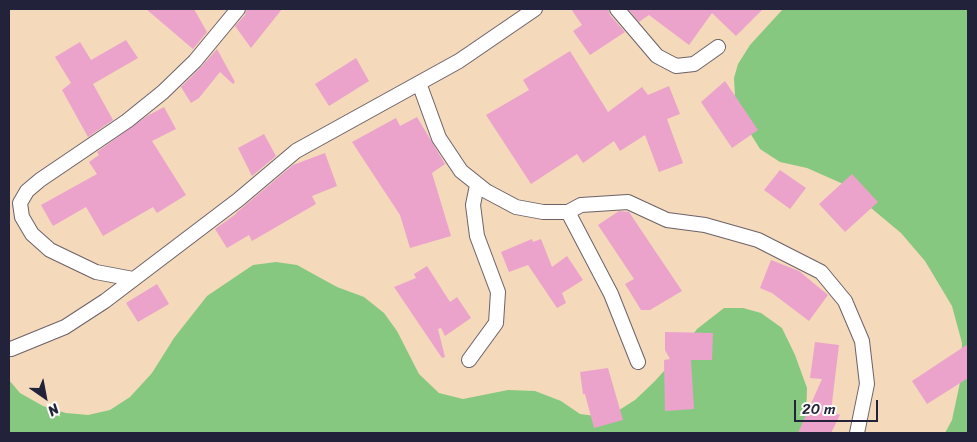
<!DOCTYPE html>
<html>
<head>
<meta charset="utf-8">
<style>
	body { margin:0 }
	#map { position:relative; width:977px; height:442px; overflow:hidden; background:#f4d9bb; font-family:Sriracha,sans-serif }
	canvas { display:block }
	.frame { position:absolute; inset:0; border:10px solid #22223b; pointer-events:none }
	.north { position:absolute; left:20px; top:372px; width:50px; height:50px; -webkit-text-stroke:4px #fdfcf7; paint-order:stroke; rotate:147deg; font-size:14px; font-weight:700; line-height:20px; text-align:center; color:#22223b }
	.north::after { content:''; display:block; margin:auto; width:18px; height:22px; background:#22223b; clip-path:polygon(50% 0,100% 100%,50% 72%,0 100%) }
	.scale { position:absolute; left:794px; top:400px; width:84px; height:22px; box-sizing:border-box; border:2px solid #22223b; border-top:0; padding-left:6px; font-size:15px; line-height:18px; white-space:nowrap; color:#22223b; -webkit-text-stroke:4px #fdfcf7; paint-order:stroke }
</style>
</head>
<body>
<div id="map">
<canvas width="977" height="442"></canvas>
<div class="frame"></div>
<div class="north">N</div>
<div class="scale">20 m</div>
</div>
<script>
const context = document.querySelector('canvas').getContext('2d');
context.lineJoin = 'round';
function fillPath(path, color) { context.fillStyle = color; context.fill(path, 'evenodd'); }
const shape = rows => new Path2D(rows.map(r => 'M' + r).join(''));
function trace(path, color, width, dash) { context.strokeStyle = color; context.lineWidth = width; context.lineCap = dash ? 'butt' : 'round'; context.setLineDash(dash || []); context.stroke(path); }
fillPath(shape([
	[783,9,968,9,968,433,945,433,952,420,961,378,962,343,952,306,925,261,901,233,841,183,807,168,780,162,760,149,747,128,735,97,734,78,738,64,750,45],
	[276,262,297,265,337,287,364,297,384,313,397,331,419,374,439,393,463,399,508,390,535,391,561,401,580,414,595,416,616,412,635,400,654,382,675,359,697,329,724,308,743,308,761,313,782,328,795,355,807,388,806,418,803,433,9,433,9,380,20,393,43,406,66,413,88,415,110,410,130,397,152,373,174,338,207,296,253,265]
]), '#87c880');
fillPath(shape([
	[146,9,194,9,207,32,193,49],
	[247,9,282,9,251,48,235,26,245,15],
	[571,9,608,9,610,15,625,32,590,55,573,31,582,25],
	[628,9,763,9,736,36,712,13,689,45,649,15,639,22],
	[126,40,138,58,93,84,113,120,88,137,62,90,71,83,55,57,80,42,91,60],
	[217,49,235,82,233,84,220,72,199,98,191,103,181,87,201,67],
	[570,51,608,112,642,87,648,95,669,86,680,114,667,119,683,163,659,172,645,135,620,151,614,141,583,163,577,154,531,184,486,115,529,90,523,80],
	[356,58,369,81,329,106,315,84],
	[725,81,758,130,732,148,701,102],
	[164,107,176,129,152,141,186,195,157,213,153,207,103,236,86,207,53,226,41,205,97,174,89,162,99,155,97,152,147,116],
	[417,117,445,164,432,173,451,236,410,248,400,215,352,142,396,118,400,126],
	[264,134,276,156,252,176,238,148],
	[325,153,337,186,312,196,316,204,252,241,249,235,227,248,215,229,236,214,236,213,293,165],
	[780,170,806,188,790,209,764,190],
	[852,174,878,202,845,232,819,204],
	[619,211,629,212,682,291,650,310,641,310,625,284,634,279,598,225],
	[532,239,533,242,541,239,552,267,567,256,583,280,562,293,566,303,557,308,528,265,509,272,501,252],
	[771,260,799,271,828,295,809,321,772,293,760,288],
	[427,266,450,302,457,297,471,318,445,336,441,328,438,329,445,357,442,358,394,287,416,278,414,274],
	[157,284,169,304,138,322,126,303],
	[665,332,713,333,712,360,691,360,694,409,665,411,664,360,670,359,665,350],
	[815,342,839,345,831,411,840,415,831,433,798,433,822,379,810,378],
	[968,344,968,378,927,404,912,381],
	[608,368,623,420,594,428,585,394,583,394,580,372]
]), '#eba3cb');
const lane = shape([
	[617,9,657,56,676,66,694,64,718,47],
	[419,83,439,138,461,171,486,191,516,207,543,212,568,212,581,205,628,202,667,220,705,225,758,240,821,272,845,301,862,341,867,384,857,433],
	[568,212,611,294,638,362],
	[133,279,96,272,50,250,32,234,22,217,20,203,27,191,40,180,127,121,163,92,195,61,238,9],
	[11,349,65,327,105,301,238,200,296,151,459,61,535,9],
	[469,360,496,323,498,292,477,236,473,205,477,185]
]);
trace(lane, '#6c6268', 16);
trace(lane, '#fff', 14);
</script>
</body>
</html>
